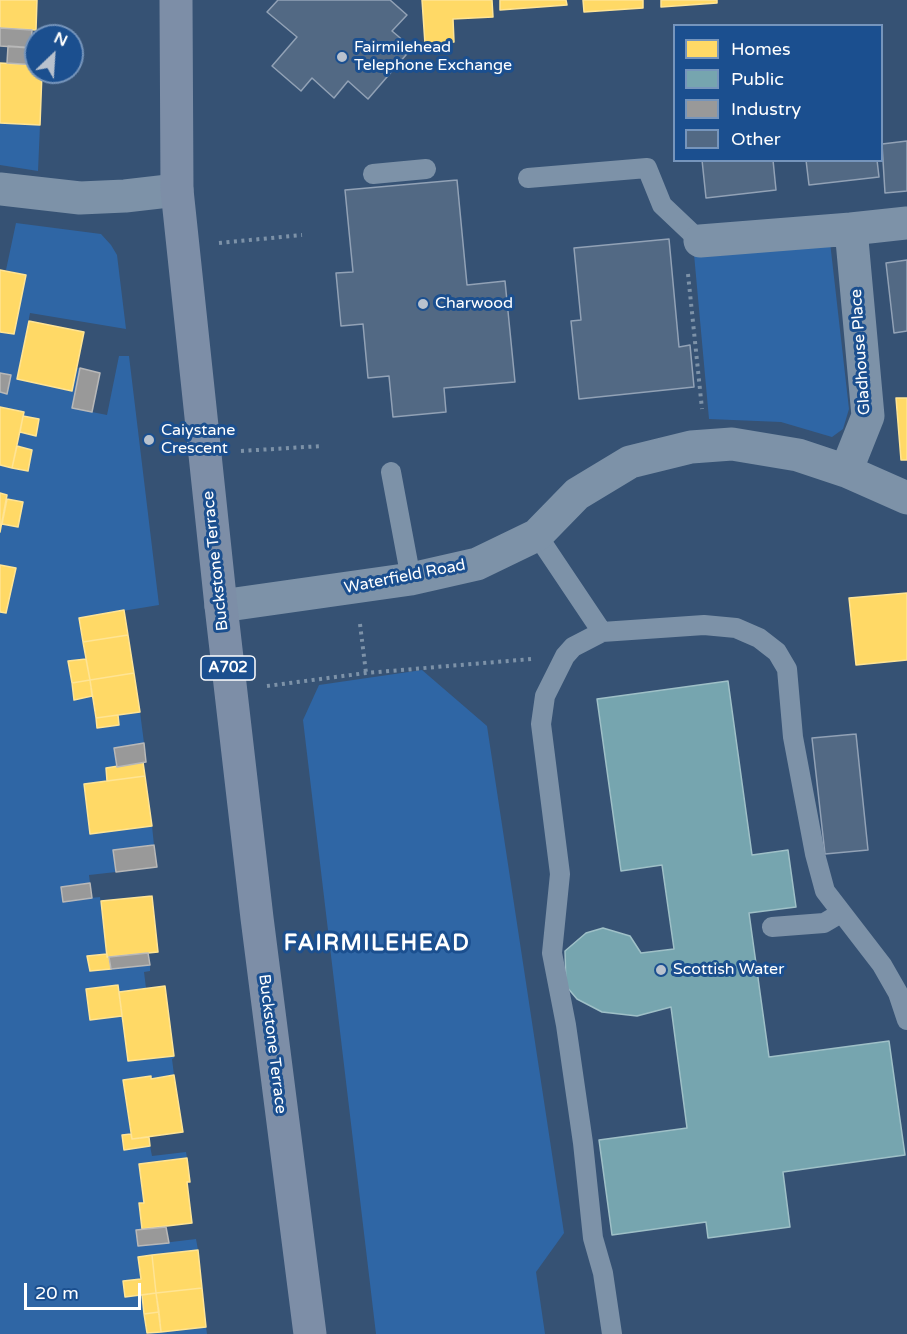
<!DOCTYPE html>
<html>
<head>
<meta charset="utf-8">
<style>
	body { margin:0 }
	#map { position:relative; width:907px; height:1334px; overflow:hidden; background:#365274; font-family:"Varela Round",sans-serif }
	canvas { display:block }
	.legend { position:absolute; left:673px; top:24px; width:210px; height:138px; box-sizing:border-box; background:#1b4f8f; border:2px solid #7695bc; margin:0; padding:8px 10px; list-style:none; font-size:18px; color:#fff }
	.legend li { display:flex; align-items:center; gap:12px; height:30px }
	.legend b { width:30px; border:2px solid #7695bc }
	.north { position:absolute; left:24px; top:24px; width:60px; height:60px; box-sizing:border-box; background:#1b4f8f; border:2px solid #7695bc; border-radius:50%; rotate:25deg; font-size:16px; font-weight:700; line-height:24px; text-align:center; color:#fff }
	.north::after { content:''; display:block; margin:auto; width:21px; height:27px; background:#b9c2ce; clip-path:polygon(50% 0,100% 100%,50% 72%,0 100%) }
	.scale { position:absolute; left:24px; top:1283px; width:117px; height:27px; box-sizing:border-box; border:3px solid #fff; border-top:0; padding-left:8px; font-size:18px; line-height:21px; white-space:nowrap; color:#fff; -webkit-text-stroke:4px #1b4f8f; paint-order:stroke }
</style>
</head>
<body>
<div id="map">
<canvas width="907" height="1334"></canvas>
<ul class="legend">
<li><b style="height:16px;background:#ffd966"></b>Homes</li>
<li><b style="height:16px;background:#76a5af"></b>Public</li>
<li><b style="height:16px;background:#999"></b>Industry</li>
<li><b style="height:16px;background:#526984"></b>Other</li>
</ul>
<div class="north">N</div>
<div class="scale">20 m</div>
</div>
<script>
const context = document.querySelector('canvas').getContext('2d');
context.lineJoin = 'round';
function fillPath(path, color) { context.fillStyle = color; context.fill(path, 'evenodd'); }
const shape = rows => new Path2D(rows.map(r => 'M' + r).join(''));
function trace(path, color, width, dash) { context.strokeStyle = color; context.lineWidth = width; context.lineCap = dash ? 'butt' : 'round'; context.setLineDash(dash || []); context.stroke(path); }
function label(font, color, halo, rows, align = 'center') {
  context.font = font + ' "Varela Round",sans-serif'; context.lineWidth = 6; context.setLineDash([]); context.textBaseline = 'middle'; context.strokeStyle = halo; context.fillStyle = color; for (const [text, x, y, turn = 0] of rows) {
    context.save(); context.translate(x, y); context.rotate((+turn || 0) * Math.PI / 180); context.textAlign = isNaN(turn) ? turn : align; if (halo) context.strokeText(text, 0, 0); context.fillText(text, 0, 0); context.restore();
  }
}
fillPath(shape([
	[0,123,40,125,38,171,0,165],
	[16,223,101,234,111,245,117,255,126,329,30,313,17,379,77,368,80,368,72,408,107,415,119,356,129,356,159,605,80,618,86,659,68,661,74,699,92,696,97,728,119,725,118,715,140,712,144,743,114,748,117,767,106,768,107,781,84,784,90,834,152,826,154,845,113,850,116,872,89,875,90,883,61,887,63,901,100,897,107,954,88,956,90,971,150,965,150,971,144,972,146,988,119,992,118,985,90,1020,122,1016,128,1061,174,1056,174,1058,172,1059,174,1075,151,1079,151,1076,123,1080,131,1134,122,1136,150,1146,152,1156,186,1152,187,1158,139,1164,144,1203,139,1204,142,1229,137,1230,138,1246,196,1239,198,1250,138,1257,141,1279,123,1281,125,1296,142,1295,147,1333,206,1327,207,1334,0,1334,0,612,6,612,16,568,0,565,0,532,2,524,18,527,23,502,7,499,7,495,0,493,0,465,28,470,32,450,17,446,20,432,36,435,39,420,23,416,24,412,0,407,0,392,7,394,11,376,0,373,0,332,14,334,26,275,6,270],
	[830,242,849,409,843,429,832,437,781,422,709,419,694,254],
	[422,670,487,726,564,1233,536,1272,545,1334,376,1334,303,720,319,685]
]), '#2f66a5');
const homes = shape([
	[0,0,37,0,36,30,0,28,0,0],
	[422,0,492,0,493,17,453,19,454,42,425,44,422,0],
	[500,0,566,0,567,5,500,10,500,0],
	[583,0,643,0,643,8,584,12,583,0],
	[661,0,717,0,717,3,661,7,661,0],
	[0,63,36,65,36,72,42,72,40,125,0,123,0,63],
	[0,270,26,275,14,334,0,332,0,270],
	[29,321,84,332,72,391,17,379,29,321],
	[896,398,907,398,907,460,901,460,896,398],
	[0,407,24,412,12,468,0,465,0,407],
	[23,416,39,419,36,436,20,432,23,416],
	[17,446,32,450,28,471,12,468,17,446],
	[0,493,7,495,0,532,0,493],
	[7,499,23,502,18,527,2,524,7,499],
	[0,565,16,568,6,613,0,612,0,565],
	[907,593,907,660,856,665,849,598,907,593],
	[124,610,128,635,83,642,79,618,124,610],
	[128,635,134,673,90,680,83,642,128,635],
	[86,659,90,680,72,683,68,661,86,659],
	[134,673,140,712,96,718,90,680,134,673],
	[90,680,92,696,74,700,72,683,90,680],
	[118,715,119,725,97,728,96,718,118,715],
	[143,762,145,776,107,781,106,768,143,762],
	[145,776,152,826,90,834,84,784,145,776],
	[152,896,158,952,107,957,101,901,152,896],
	[107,954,107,957,109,957,111,969,90,971,87,956,107,954],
	[118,985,122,1016,90,1020,86,989,118,985],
	[165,986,174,1056,128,1061,119,992,165,986],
	[174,1075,183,1132,132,1139,123,1080,151,1076,151,1079,174,1075],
	[131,1134,132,1139,149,1137,150,1146,124,1150,122,1135,131,1134],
	[187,1158,190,1182,187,1182,192,1223,142,1229,139,1203,144,1203,139,1164,187,1158],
	[198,1250,202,1288,156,1293,152,1255,198,1250],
	[152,1255,156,1293,125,1297,123,1281,141,1279,138,1257,152,1255],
	[202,1288,206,1327,161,1332,156,1293,202,1288],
	[156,1293,159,1312,144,1314,142,1295,156,1293],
	[159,1312,161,1332,147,1333,144,1314,159,1312]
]);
fillPath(homes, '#ffd966');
trace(homes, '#ffe494', 1.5);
const public = shape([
	[728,681,752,855,788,850,796,907,749,913,769,1057,889,1041,905,1155,783,1172,790,1227,708,1238,706,1222,612,1235,599,1140,687,1128,671,1007,637,1016,602,1012,577,999,566,986,565,951,586,933,603,928,630,936,641,953,674,949,662,865,621,871,597,699,728,681]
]);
fillPath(public, '#76a5af');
trace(public, '#9fc0c7', 1.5);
const industry = shape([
	[0,28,32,30,31,48,0,46,0,28],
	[8,46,36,48,36,65,7,63,8,46],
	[80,368,100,373,92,412,72,408,80,368],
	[0,373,11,375,7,394,0,392,0,373],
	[144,743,146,762,117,767,114,748,144,743],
	[154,845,157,867,116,872,113,850,154,845],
	[90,883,92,898,63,902,61,887,90,883],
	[148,953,150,965,111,969,109,957,148,953],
	[166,1227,169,1243,138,1246,136,1230,166,1227]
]);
fillPath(industry, '#999');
trace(industry, '#b8b8b8', 1.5);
const building = shape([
	[278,0,390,0,407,15,392,31,412,48,368,99,348,81,334,98,312,78,301,91,272,66,297,37,267,12,278,0],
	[907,141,907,191,885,193,882,144,907,141],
	[702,160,773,160,776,190,706,198,702,160],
	[806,160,877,160,879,177,809,185,806,160],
	[457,180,467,285,505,281,515,382,444,388,446,412,393,417,389,376,368,378,363,324,341,326,336,273,353,272,345,190,457,180],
	[669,239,679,347,690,345,694,387,579,399,571,321,581,320,574,248,669,239],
	[907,260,907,331,894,333,886,263,907,260],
	[856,734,868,850,825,854,812,738,856,734]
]);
fillPath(building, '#526984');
trace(building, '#92a2b6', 1.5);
trace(shape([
	[219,243,302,235],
	[688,274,702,409],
	[241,451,322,446],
	[360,624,366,673],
	[267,686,366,673,531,659]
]), '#7d92a8', 4, [3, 4.5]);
trace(shape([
	[373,174,426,169],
	[528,178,647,168,662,205,700,241],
	[391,472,411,579],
	[537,535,602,632],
	[772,927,824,923,841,913],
	[612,1334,603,1273,593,1238,583,1143,566,1025,552,953,560,874,541,724,545,696,565,656,573,647,602,632,704,625,736,628,759,638,777,652,787,669,793,737,815,854,825,891,882,965,898,993,907,1020]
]), '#7d92a8', 20);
trace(shape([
	[0,189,80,198,125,196,177,190],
	[700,241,851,229],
	[846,471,868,416,851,229,907,223],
	[221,606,411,579,477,564,537,535,577,494,630,462,691,447,732,444,798,455,846,471,907,498]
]), '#7d92a8', 33);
trace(shape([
	[176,0,177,190,221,606,257,918,310,1334]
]), '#7d8ea7', 33);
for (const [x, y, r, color] of [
	[342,57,6,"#b9c2ce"],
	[423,304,6,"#b9c2ce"],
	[149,440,6,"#b9c2ce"],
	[661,970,6,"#b9c2ce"]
]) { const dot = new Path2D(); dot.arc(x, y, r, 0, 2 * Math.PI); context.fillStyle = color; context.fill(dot); trace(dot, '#1b4f8f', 2); }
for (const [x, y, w] of [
	[228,668,54]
]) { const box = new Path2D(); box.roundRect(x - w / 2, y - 12, w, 24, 4.5); context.fillStyle = '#1b4f8f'; context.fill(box); trace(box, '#fff', 1.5); }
label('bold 15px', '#fff', null, [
	["A702",228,668]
]);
label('16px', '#fff', '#1b4f8f', [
	["Fairmilehead",354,48],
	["Telephone Exchange",354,66],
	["Charwood",435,304],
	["Caiystane",161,431],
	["Crescent",161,449],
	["Scottish Water",673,970]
], 'left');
label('16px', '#fff', '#1b4f8f', [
	["Gladhouse Place",861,352,-94],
	["Buckstone Terrace",216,561,-96],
	["Waterfield Road",405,577,-11],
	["Buckstone Terrace",272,1044,83]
]);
context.letterSpacing = '1.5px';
label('bold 22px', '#fff', '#1b4f8f', [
	["FAIRMILEHEAD",377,944]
]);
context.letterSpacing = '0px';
</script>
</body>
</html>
